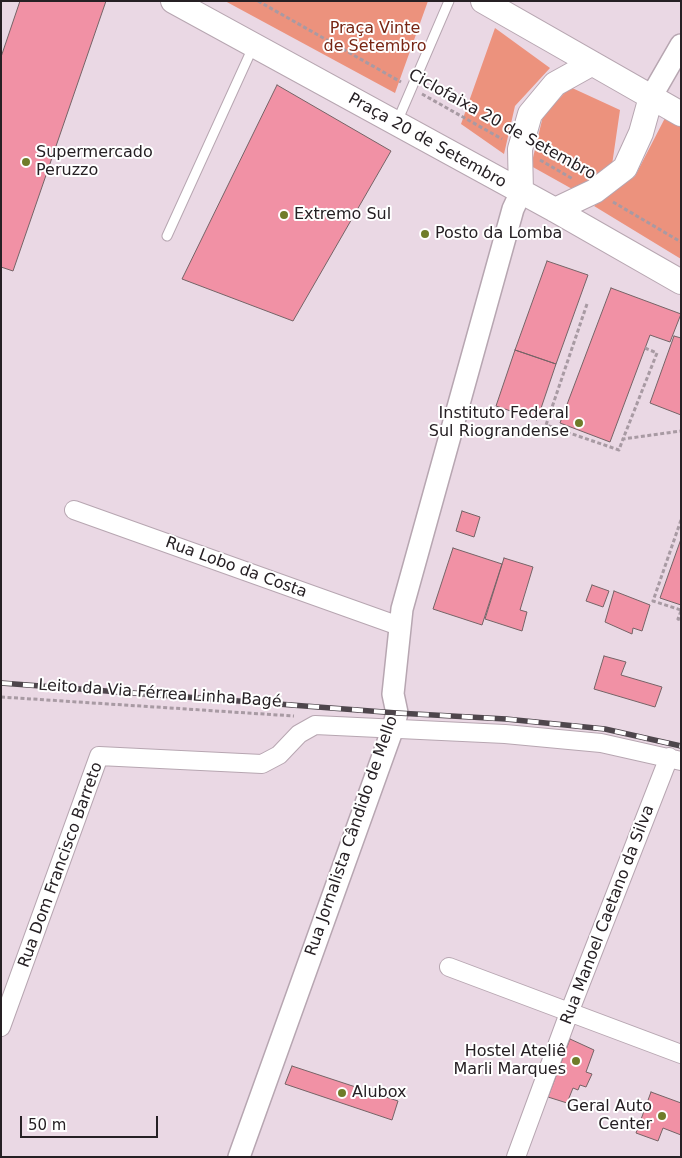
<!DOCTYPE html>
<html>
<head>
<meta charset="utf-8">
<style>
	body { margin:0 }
	#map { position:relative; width:682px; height:1158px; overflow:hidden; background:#ead8e4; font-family:"DejaVu Sans",sans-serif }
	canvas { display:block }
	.frame { position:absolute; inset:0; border:2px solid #262024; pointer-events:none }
	.scale { position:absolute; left:20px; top:1116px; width:138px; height:22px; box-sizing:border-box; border:2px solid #262024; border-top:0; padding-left:6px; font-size:15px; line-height:18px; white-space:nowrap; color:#262024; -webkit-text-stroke:4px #fff; paint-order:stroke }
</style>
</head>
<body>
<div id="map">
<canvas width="682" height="1158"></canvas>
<div class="frame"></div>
<div class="scale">50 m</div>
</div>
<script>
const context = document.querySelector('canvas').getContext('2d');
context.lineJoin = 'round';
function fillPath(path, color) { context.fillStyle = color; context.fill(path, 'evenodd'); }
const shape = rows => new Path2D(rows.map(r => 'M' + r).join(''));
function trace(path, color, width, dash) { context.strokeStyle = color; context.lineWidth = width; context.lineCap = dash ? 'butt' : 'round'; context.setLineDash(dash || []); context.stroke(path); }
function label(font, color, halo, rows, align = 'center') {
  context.font = font + ' "DejaVu Sans",sans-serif'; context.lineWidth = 4; context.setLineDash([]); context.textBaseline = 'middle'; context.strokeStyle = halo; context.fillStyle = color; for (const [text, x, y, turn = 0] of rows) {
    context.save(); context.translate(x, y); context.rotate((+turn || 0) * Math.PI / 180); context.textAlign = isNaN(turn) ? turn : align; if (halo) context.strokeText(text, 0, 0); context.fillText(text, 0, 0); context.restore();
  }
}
fillPath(shape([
	[225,1,428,1,395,93],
	[495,28,550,68,515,106,504,154,461,124],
	[570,87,620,110,612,165,574,190,531,166,543,116],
	[665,118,681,127,681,259,594,206,635,176]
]), '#ec927d');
const building = shape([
	[20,1,106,1,13,271,1,267,1,57,20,1],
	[277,85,391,151,293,321,182,279,277,85],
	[547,261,588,275,556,364,515,350,547,261],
	[611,288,681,314,670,342,650,335,610,442,560,423,611,288],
	[674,336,681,338,681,415,650,403,674,336],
	[515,350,556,364,537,420,496,406,515,350],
	[462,511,480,517,474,537,456,531,462,511],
	[681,539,681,605,660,598,681,539],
	[453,548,502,564,482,625,433,609,453,548],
	[504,558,533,567,520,610,527,612,522,631,485,619,504,558],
	[592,585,609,591,603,607,586,601,592,585],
	[614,591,650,605,642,631,633,628,632,634,605,622,614,591],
	[604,656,626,662,621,675,662,687,655,707,594,689,604,656],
	[570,1039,594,1050,586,1072,592,1074,586,1087,580,1085,578,1090,573,1088,567,1103,548,1097,570,1039],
	[292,1066,398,1101,392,1120,285,1084,292,1066],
	[651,1092,681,1103,681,1135,663,1128,658,1141,636,1133,651,1092]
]);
fillPath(building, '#f191a5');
trace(building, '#756366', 1);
const service = shape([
	[397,122,449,1],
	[167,236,253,47]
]);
const minor = shape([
	[74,510,399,626],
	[449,967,681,1054],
	[1,1027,99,756,262,764,279,755,299,734,315,725,505,734,601,743,681,761],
	[516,1157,569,1013,669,757]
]);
const tertiary = shape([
	[651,97,681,45],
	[239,1157,393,728,397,713,393,694,402,609,513,209,521,192]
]);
const secondary = shape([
	[173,1,555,210,681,282],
	[483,1,681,114],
	[521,192,520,149,530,114,555,84,591,64],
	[555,210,595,191,625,168,641,133,651,97]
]);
trace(service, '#b7a6b1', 11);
trace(minor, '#b7a6b1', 20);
trace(tertiary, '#b7a6b1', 24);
trace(secondary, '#b7a6b1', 26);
trace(shape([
	[258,1,401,82],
	[422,94,502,139],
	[540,160,573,179],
	[613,202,681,242],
	[587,304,546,425,619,450,623,439],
	[645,348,657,353,623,439,681,431],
	[681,520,653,601,681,610],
	[681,611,678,619,681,620],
	[1,697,294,716]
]), '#a89aa3', 3, [4, 2.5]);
trace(service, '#fff', 9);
trace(minor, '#fff', 18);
trace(tertiary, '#fff', 21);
trace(secondary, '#fff', 24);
const rail = shape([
	[1,683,397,713,506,719,605,729,681,746]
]);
trace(rail, '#4e464c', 5.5);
trace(rail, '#fff', 4, [11]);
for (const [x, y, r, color] of [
	[26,162,5,"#6f7c29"],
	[284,215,5,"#6f7c29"],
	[425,234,5,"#6f7c29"],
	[579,423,5,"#6f7c29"],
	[576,1061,5,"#6f7c29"],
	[342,1093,5,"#6f7c29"],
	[662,1116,5,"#6f7c29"]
]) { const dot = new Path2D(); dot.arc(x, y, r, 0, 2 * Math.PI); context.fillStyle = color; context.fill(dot); trace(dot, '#fff', 2); }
label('16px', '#782614', '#fff', [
	["Praça Vinte",375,29],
	["de Setembro",375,47]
]);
label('16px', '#262024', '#fff', [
	["Ciclofaixa 20 de Setembro",502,125,29],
	["Praça 20 de Setembro",427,141,29],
	["Rua Lobo da Costa",236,568,20],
	["Leito da Via Férrea Linha Bagé",160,694,4],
	["Rua Jornalista Cândido de Mello",352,836,-71],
	["Rua Dom Francisco Barreto",61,865,-70],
	["Rua Manoel Caetano da Silva",608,915,-69]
]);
label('16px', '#262024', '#fff', [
	["Supermercado",36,153],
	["Peruzzo",36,171],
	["Extremo Sul",294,215],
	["Posto da Lomba",435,234],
	["Instituto Federal",569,414,"right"],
	["Sul Riograndense",569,432,"right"],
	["Hostel Ateliê",566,1052,"right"],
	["Marli Marques",566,1070,"right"],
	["Alubox",352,1093],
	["Geral Auto",652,1107,"right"],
	["Center",652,1125,"right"]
], 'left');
</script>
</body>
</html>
